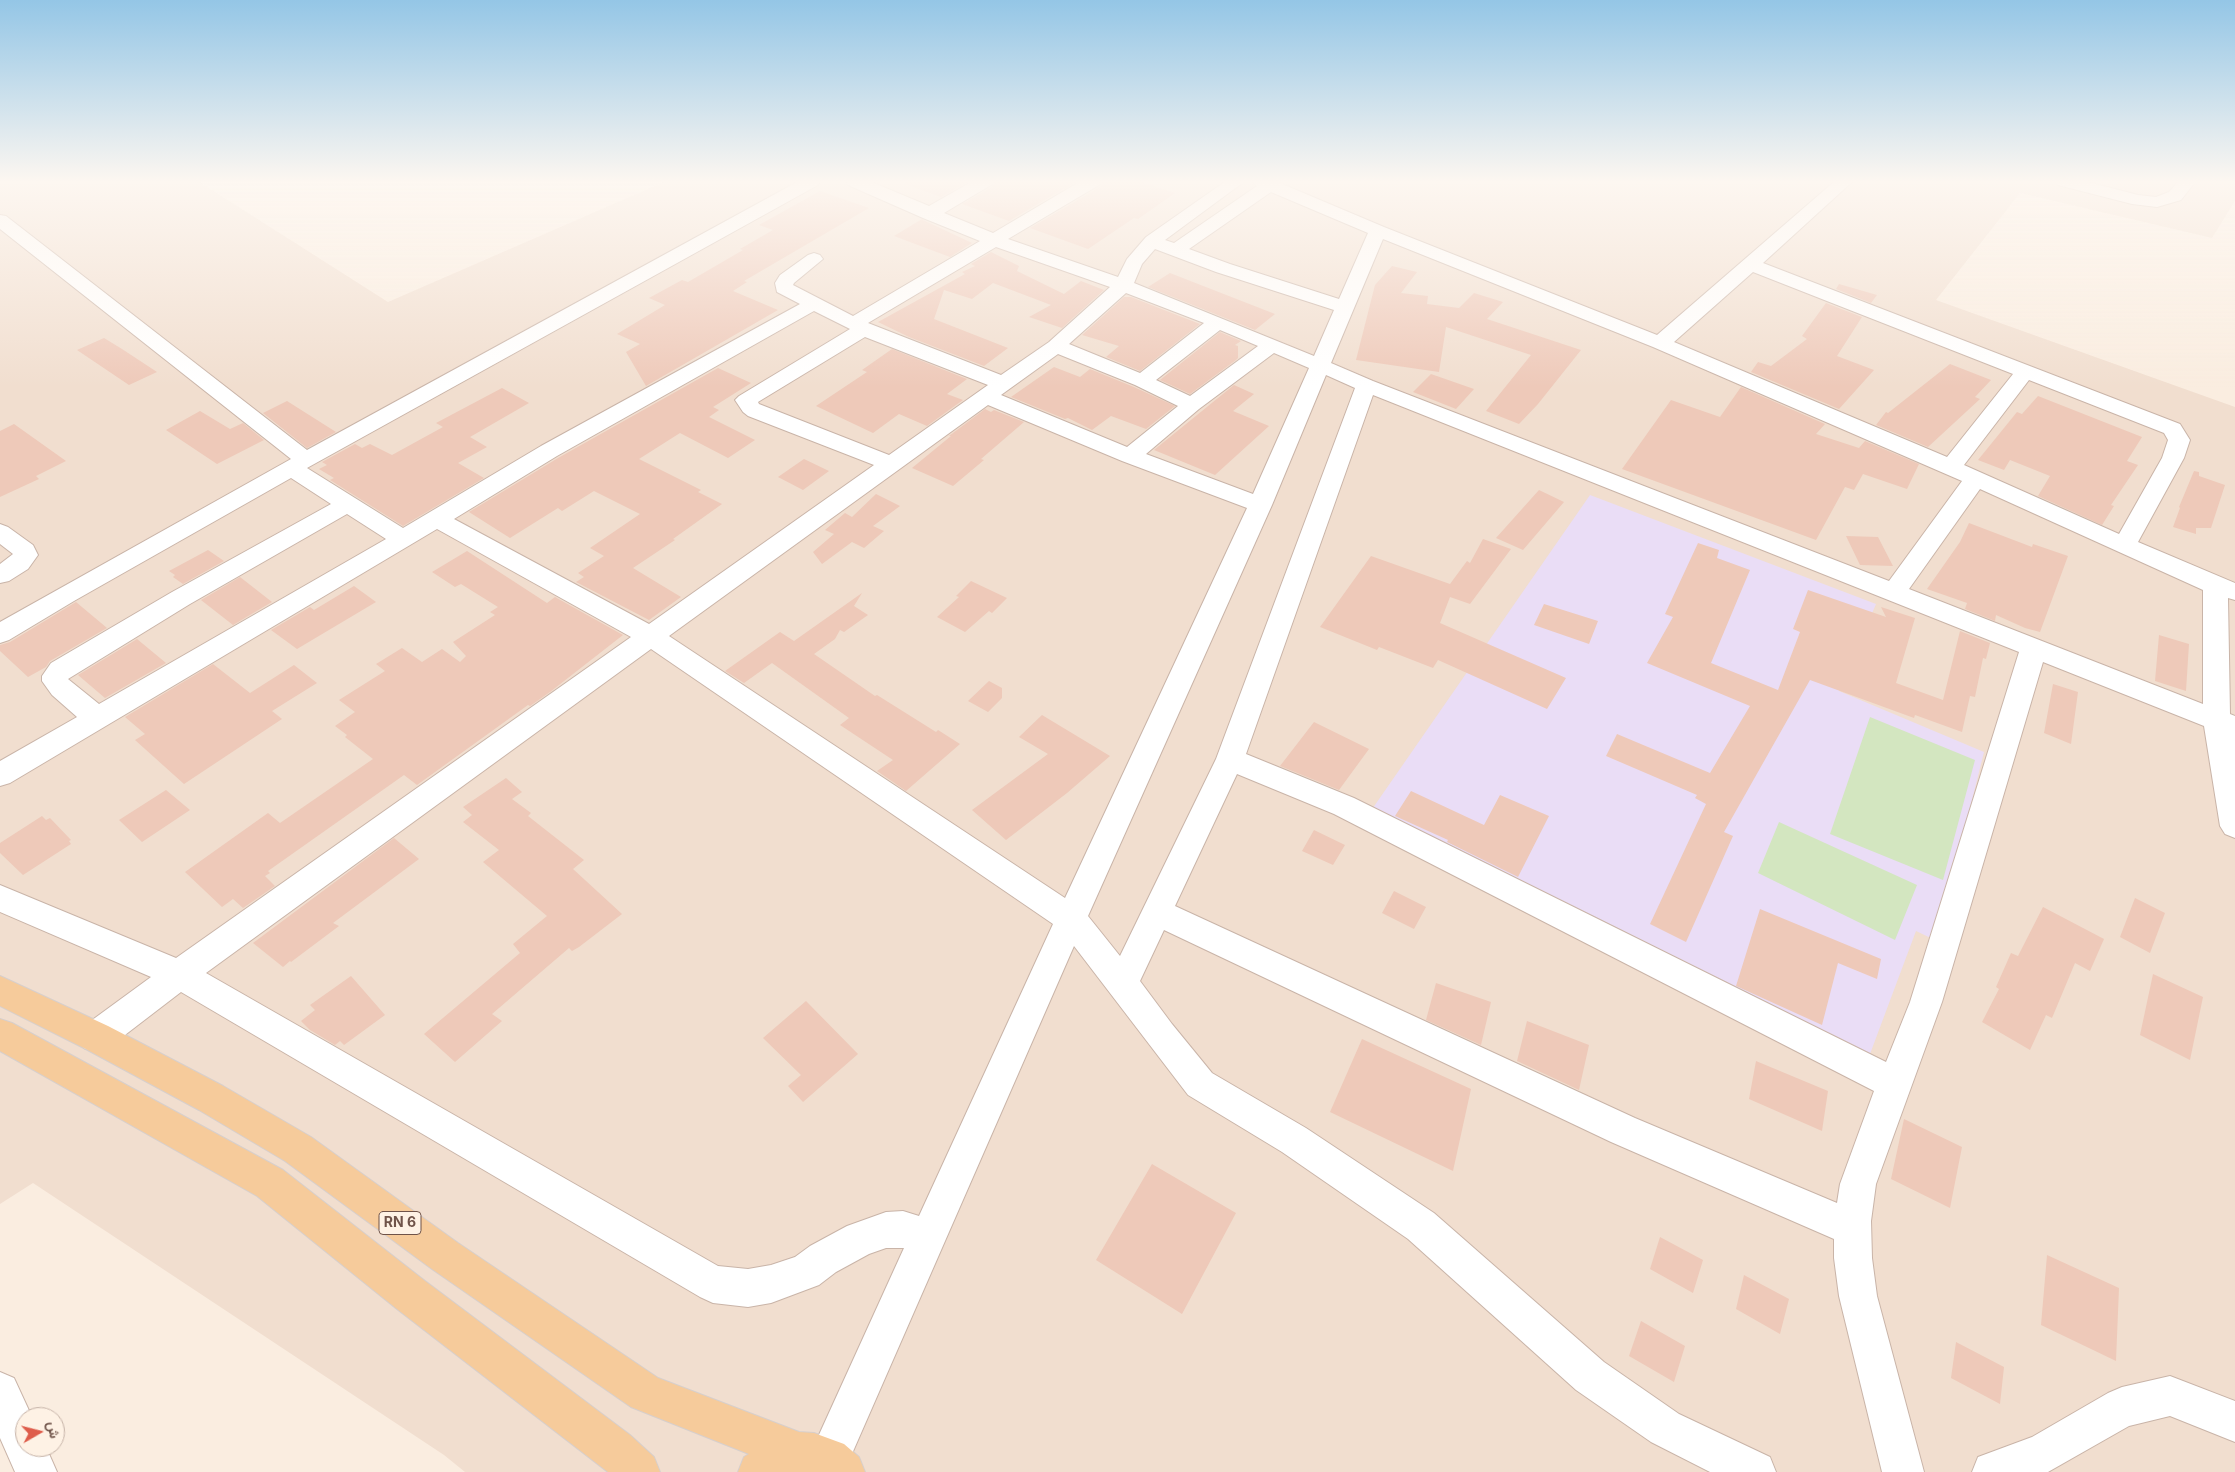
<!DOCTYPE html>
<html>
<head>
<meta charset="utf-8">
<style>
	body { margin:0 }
	#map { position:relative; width:2235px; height:1472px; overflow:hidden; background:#faede0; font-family:Inter,Vazirmatn,sans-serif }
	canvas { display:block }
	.north { position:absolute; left:15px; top:1407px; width:50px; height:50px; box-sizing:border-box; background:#fef2e5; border:1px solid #c5b2a7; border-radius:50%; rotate:82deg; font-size:14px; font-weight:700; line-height:20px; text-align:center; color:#6f5349 }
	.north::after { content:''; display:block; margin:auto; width:18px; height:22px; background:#de5d4b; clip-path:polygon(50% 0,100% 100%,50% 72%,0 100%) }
</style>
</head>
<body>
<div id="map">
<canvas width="2235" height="1472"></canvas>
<div class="north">ش</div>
</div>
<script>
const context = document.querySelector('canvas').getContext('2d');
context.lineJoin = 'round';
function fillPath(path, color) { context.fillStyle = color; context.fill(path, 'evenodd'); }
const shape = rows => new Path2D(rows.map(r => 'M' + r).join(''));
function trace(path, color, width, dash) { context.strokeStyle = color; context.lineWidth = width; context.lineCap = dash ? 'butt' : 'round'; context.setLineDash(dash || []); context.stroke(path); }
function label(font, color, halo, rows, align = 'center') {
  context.font = font + ' Inter,sans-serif'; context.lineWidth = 4; context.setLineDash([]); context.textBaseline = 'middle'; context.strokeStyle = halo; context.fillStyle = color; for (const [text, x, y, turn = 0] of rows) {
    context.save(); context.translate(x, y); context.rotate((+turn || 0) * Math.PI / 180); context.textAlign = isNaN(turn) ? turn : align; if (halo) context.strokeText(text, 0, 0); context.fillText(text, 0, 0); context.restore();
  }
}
fillPath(shape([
	[0,181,198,181,388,302,666,181,2235,181,2235,201,2212,238,2020,193,1936,300,2235,407,2235,1472,465,1472,444,1455,33,1183,0,1204]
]), '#f1decf');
fillPath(shape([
	[1590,495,1876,604,1839,691,1984,752,1937,941,1916,931,1867,1062,1368,815]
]), '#eaddf6');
fillPath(shape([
	[1870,717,1975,760,1943,880,1830,834],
	[1779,822,1917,885,1895,940,1758,873]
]), '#d3e6c0');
fillPath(shape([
	[905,181,969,181,941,197,905,184],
	[995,181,1077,181,1009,221,962,204,992,187],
	[1103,181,1138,181,1175,193,1138,219,1134,218,1088,249,1030,228,1100,187],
	[820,191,869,208,744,281,747,282,733,291,778,310,646,386,626,352,640,344,617,334,665,305,649,298,682,280,688,282,743,250,740,249,773,230,759,225],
	[922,219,923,220,972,243,950,257,894,236],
	[991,252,1019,266,1017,271,1064,294,1081,281,1104,290,1062,328,1029,317,1051,305,993,283,972,299,944,290,934,319,1008,348,984,366,909,337,878,322,965,274,962,272,975,266,971,264],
	[1392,266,1417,272,1401,293,1428,296,1427,304,1459,308,1474,293,1503,302,1487,319,1581,350,1538,404,1519,424,1486,411,1531,355,1446,327,1439,372,1356,360,1375,285],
	[1170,273,1275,314,1255,330,1148,287],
	[1839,284,1877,295,1871,303,1836,289],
	[1124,297,1131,297,1200,324,1140,371,1106,357,1119,346,1082,335],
	[1826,303,1862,317,1837,356,1874,370,1839,409,1751,372,1758,362,1771,366,1807,339,1802,336],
	[1220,332,1241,341,1235,345,1238,346,1238,358,1236,360,1190,394,1160,380],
	[104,338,122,349,157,372,129,385,77,350],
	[892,349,967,379,947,394,963,400,927,426,899,414,873,433,816,406,867,372,862,370],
	[1950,364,1991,380,1975,397,1980,399,1928,447,1876,425,1886,412,1888,413],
	[1054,367,1080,377,1090,369,1134,387,1175,406,1146,429,1111,416,1092,430,1068,418,1065,419,1011,397],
	[718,368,751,383,713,407,719,410,709,417,755,440,728,458,680,433,639,459,701,490,698,492,722,504,673,539,675,540,633,568,681,597,649,620,576,582,584,577,578,573,604,556,590,548,640,514,594,491,562,511,558,508,510,538,469,512,558,458],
	[1431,374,1474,389,1456,409,1413,392],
	[1234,385,1254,394,1233,411,1269,426,1215,475,1154,450],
	[1741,387,1825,424,1816,434,1859,448,1865,441,1919,464,1907,489,1863,474,1854,490,1845,487,1816,540,1622,469,1671,400,1720,417],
	[502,388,529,403,470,437,487,447,458,463,484,478,403,526,330,480,334,478,319,469,327,465,322,462,355,444,362,448,370,444,392,455,443,427,436,423],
	[2038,396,2142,437,2127,461,2138,465,2111,505,2114,506,2102,525,2038,496,2050,476,2010,460,2004,470,1978,460,2017,412,2022,414],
	[287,401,336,432,307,448,263,413],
	[985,409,991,412,994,410,1024,422,981,459,984,460,953,486,912,468,951,436,949,436],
	[200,411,230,429,243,423,264,440,217,464,166,430],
	[14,424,66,461,36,476,39,479,0,497,0,431],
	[804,459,829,471,803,490,778,477],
	[2194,471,2199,472,2199,476,2225,485,2211,528,2196,528,2196,534,2173,527,2180,508,2179,507],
	[1539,490,1564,502,1523,550,1496,538],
	[876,494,900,506,873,526,884,531,864,548,852,542,822,564,813,552,834,534,825,530,845,513,852,517],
	[1969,523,2032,547,2033,544,2068,556,2040,632,2025,628,1996,615,1995,621,1965,609,1967,603,1927,589,1960,542],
	[1846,536,1878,537,1893,566,1860,565],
	[1483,539,1511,549,1470,604,1450,597,1440,623,1566,678,1547,709,1438,660,1433,668,1379,647,1377,650,1320,627,1371,556,1450,584,1467,561,1470,563],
	[1698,543,1719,550,1717,558,1750,570,1711,663,1778,690,1800,632,1793,629,1808,590,1886,617,1881,607,1915,618,1896,683,1943,700,1960,631,1990,643,1986,659,1983,658,1975,697,1970,696,1962,732,1915,715,1914,718,1810,680,1724,832,1733,836,1686,942,1650,924,1706,804,1695,798,1697,795,1606,756,1617,734,1710,773,1750,706,1647,663,1673,617,1665,614],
	[208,550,224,561,183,584,173,577,175,575,169,571],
	[467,551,547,603,555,597,623,635,550,692,530,706,528,705,417,785,404,775,268,871,270,873,265,876,275,886,243,908,233,899,222,907,185,872,268,813,280,823,373,759,345,737,347,735,335,726,355,712,339,700,385,671,376,664,402,648,422,662,442,649,460,662,466,656,453,642,495,615,490,612,498,607,461,584,455,587,432,572],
	[240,577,272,602,233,625,201,600],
	[971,581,1007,598,992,613,989,611,965,632,937,617,959,597,956,596],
	[354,586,376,602,297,649,271,630,310,607,314,610],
	[862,593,854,606,868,615,844,632,840,630,835,639,814,654,875,696,877,695,936,732,938,730,960,744,906,791,877,771,893,760,840,725,849,718,772,663,744,683,725,671,780,632,794,641],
	[76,602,107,628,50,661,46,667,28,677,0,651,0,645,10,642],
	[1544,604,1598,621,1589,644,1534,625],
	[2159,635,2189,644,2186,691,2155,681],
	[137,639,166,663,105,698,78,675],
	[213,664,250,693,294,665,317,683,272,711,282,719,184,784,135,740,145,734,125,717],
	[989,681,1002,688,1002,698,988,712,968,701],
	[2053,684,2078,692,2071,744,2044,733],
	[1042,715,1110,756,1067,793,1006,840,972,810,1048,754,1019,737],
	[1314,722,1369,749,1339,790,1280,766],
	[506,778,522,792,512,799,531,813,528,816,584,860,573,869,622,914,579,947,572,951,569,948,492,1014,502,1021,455,1062,424,1034,520,953,513,944,547,916,483,862,499,850,463,822,472,815,463,807],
	[166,790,190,810,142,842,119,820],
	[1411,791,1484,825,1500,795,1549,816,1518,877,1447,842,1448,840,1395,816],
	[42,816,46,820,50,818,71,840,69,841,71,844,23,875,0,853,0,843],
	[1314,830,1345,845,1333,865,1302,851],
	[394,838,419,859,333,923,339,926,291,962,290,961,283,967,253,943],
	[1394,891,1426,907,1414,929,1382,913],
	[2135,898,2165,913,2150,953,2120,937],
	[2043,907,2104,939,2090,971,2075,963,2052,1018,2046,1015,2030,1050,1982,1022,1999,989,1996,987,2011,953,2018,956],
	[1760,909,1881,959,1877,979,1838,963,1822,1025,1736,986],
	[2153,974,2203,997,2190,1060,2140,1035],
	[351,976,385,1015,344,1045,340,1041,335,1045,310,1030,301,1021,315,1010,310,1005],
	[1436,983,1491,1002,1481,1045,1426,1020],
	[806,1001,858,1054,803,1102,788,1086,801,1075,763,1038],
	[1527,1021,1589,1045,1579,1090,1517,1061],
	[1362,1039,1471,1089,1453,1171,1330,1112],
	[1756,1061,1828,1091,1822,1131,1749,1099],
	[1904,1119,1962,1147,1950,1208,1891,1179],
	[1152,1164,1236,1213,1182,1314,1096,1260],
	[1660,1237,1703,1260,1693,1293,1650,1269],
	[2047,1255,2119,1288,2116,1361,2041,1325],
	[1744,1275,1789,1299,1780,1334,1736,1309],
	[1641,1321,1685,1346,1674,1382,1629,1356],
	[1956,1342,2004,1367,2000,1404,1951,1378]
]), '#eec9b9');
const minor = shape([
	[799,181,820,181,818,185,307,468,403,528,541,446,800,304,777,292,775,283,780,275,808,255,814,253,820,255,823,259,794,283,793,285,853,316,980,241,923,218,848,185,846,181,869,181,929,206,973,181,993,181,991,185,944,213,993,233,1081,181,1101,181,1099,185,1008,239,1118,277,1127,259,1146,237,1226,181,1245,181,1165,240,1174,243,1257,186,1252,181,1275,181,1384,227,1657,335,1835,181,1853,181,1763,263,2180,424,2190,440,2184,458,2138,542,2235,583,2235,600,2228,598,2230,714,2235,716,2235,838,2225,834,2220,826,2204,726,2043,662,1942,1002,1876,1184,1871,1221,1872,1258,1877,1296,1924,1472,1882,1472,1839,1296,1834,1258,1834,1239,1611,1142,1164,930,1140,981,1172,1024,1212,1073,1306,1128,1434,1213,1604,1362,1679,1414,1770,1457,1776,1472,1710,1472,1651,1442,1576,1390,1408,1239,1282,1152,1188,1095,1074,946,844,1472,814,1472,808,1459,904,1248,886,1248,869,1254,836,1272,819,1285,771,1303,748,1307,713,1303,700,1297,181,992,108,1048,96,1052,84,1048,79,1037,84,1026,151,977,0,912,0,885,176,958,631,637,437,529,10,783,0,786,0,761,77,717,52,695,42,681,42,676,51,663,172,592,331,504,291,478,74,601,9,640,0,643,0,622,291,459,0,229,0,215,6,216,307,450,799,181],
	[1271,192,1368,233,1339,299,1230,264,1189,249,1271,192],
	[1383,239,1653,347,1962,481,1889,581,1373,381,1331,363,1383,239],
	[996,247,1110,287,1049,342,1001,375,868,323,996,247],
	[1155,249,1216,272,1334,310,1314,356,1134,283,1142,264,1155,249],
	[1753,272,2013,374,1947,457,1674,342,1753,272],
	[1126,293,1204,323,1140,373,1069,344,1126,293],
	[814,311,850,329,739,396,735,400,743,412,748,416,874,465,649,624,454,519,557,456,814,311],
	[1220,330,1258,346,1190,396,1156,380,1220,330],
	[865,337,988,385,889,455,759,404,758,402,865,337],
	[1274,353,1309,368,1253,494,1146,454,1199,409,1274,353],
	[1058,354,1135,385,1178,406,1127,447,1001,395,1058,354],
	[1326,375,1355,388,1216,759,1120,956,1088,916,1272,505,1326,375],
	[2029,380,2164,433,2168,440,2162,458,2119,534,1964,465,2029,380],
	[1373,395,2019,652,1910,1002,1886,1062,1354,798,1246,754,1373,395],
	[988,405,1122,461,1247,508,1065,898,669,636,988,405],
	[1980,489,2203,590,2203,704,1909,589,1980,489],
	[347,514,386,539,99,704,68,679,190,604,347,514],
	[651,649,1053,924,919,1216,903,1211,886,1212,847,1226,810,1246,795,1257,771,1265,748,1269,718,1266,206,973,651,649],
	[1237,774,1334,814,1874,1091,1840,1184,1837,1203,1635,1118,1175,906,1237,774],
	[2056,181,2084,181,2138,195,2156,197,2169,192,2179,181,2196,181,2181,200,2157,207,2132,204,2058,185,2056,181],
	[0,524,8,527,33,545,38,555,28,569,9,581,0,583,0,564,13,554,0,544,0,524],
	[0,1372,14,1378,32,1417,25,1417,25,1447,46,1447,57,1472,15,1472,0,1438,0,1372],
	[2170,1376,2235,1401,2235,1442,2170,1416,2129,1426,2048,1472,1972,1472,1978,1457,2032,1437,2108,1393,2122,1387,2170,1376]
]);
const major = shape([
	[0,976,108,1026,223,1086,311,1137,458,1243,658,1378,799,1432,814,1433,844,1444,859,1457,865,1472,738,1472,744,1457,749,1454,631,1407,432,1269,285,1161,199,1110,84,1048,0,1006,0,976],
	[0,1019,12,1023,283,1170,425,1281,630,1435,654,1457,660,1472,608,1472,397,1309,257,1196,0,1051,0,1019]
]);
trace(minor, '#c9b4a8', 2);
trace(major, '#d7cfcc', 2);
fillPath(minor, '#fff');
fillPath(major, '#f6cb9b');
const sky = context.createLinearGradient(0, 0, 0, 387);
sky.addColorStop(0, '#94c6e6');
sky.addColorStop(0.47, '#fdf7f1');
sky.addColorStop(1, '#fdf7f100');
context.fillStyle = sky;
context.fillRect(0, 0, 2235, 387);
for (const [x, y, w] of [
	[400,1223,42]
]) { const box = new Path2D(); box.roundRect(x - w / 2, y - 11.5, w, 23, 4); context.fillStyle = '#fef2e5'; context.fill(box); trace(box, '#6f5349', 1); }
label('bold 14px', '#6f5349', null, [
	["RN 6",400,1223]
]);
</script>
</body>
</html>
